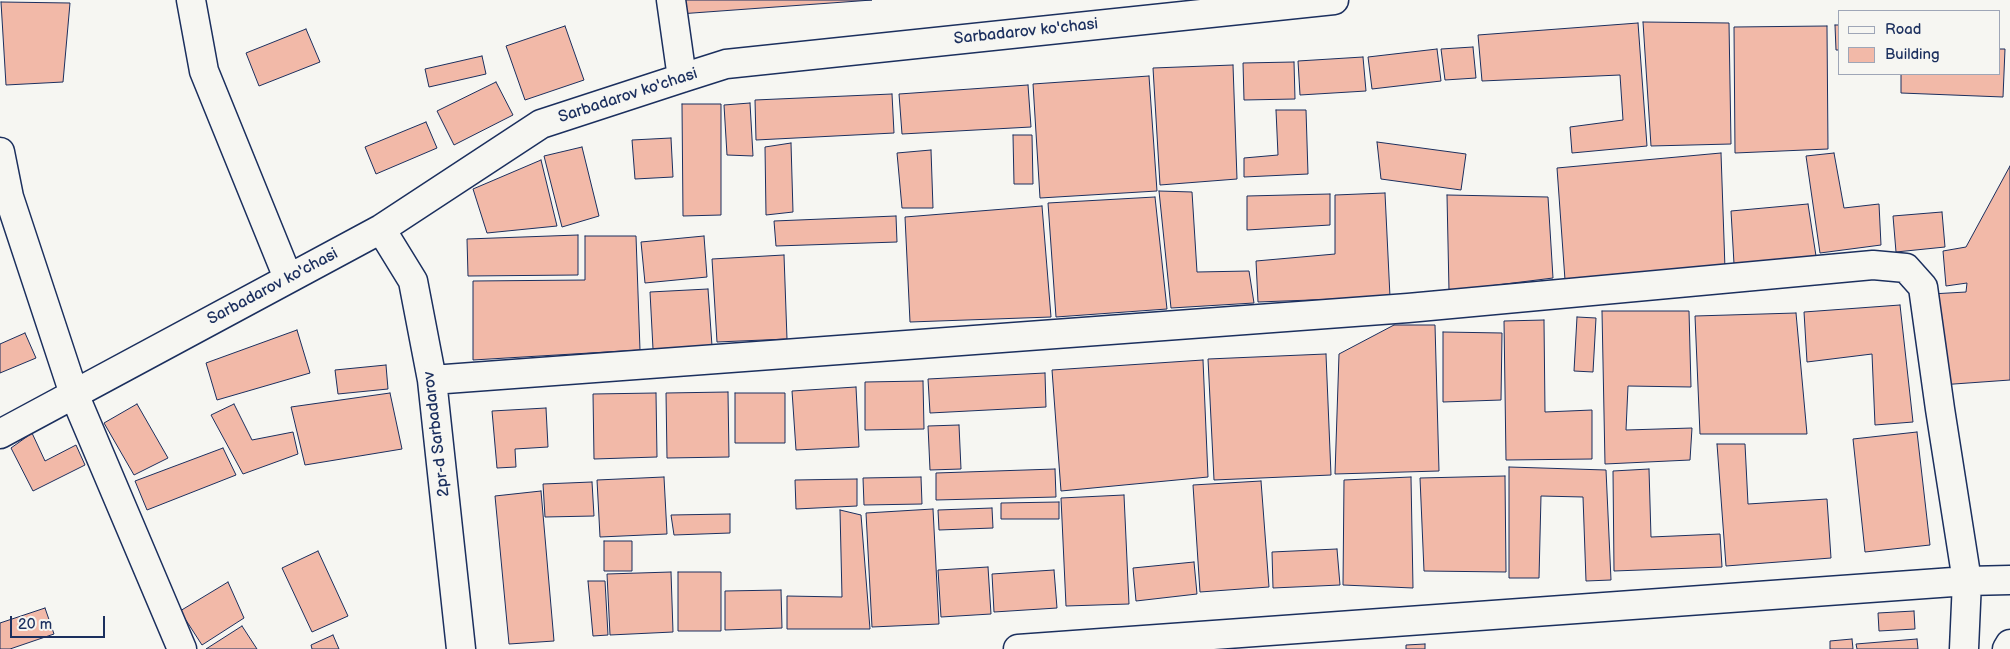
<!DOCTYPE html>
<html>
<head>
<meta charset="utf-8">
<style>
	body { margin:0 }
	#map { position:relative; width:2010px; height:649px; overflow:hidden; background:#f6f6f2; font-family:"Balsamiq Sans",sans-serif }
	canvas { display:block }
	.legend { position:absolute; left:1838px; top:10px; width:162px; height:65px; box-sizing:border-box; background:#f6f6f2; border:1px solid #9ea6b7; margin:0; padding:6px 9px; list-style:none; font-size:15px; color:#1b2f5e }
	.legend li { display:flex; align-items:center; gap:10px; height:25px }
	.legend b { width:25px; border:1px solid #9ea6b7 }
	.scale { position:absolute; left:10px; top:616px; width:95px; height:22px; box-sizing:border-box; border:2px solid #1b2f5e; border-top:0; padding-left:6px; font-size:15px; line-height:18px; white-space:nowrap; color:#1b2f5e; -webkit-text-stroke:4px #f6f6f2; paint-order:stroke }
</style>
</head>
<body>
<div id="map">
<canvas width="2010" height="649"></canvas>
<ul class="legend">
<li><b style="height:6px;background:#f6f6f2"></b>Road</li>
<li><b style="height:14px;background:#f2b9a8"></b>Building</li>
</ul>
<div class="scale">20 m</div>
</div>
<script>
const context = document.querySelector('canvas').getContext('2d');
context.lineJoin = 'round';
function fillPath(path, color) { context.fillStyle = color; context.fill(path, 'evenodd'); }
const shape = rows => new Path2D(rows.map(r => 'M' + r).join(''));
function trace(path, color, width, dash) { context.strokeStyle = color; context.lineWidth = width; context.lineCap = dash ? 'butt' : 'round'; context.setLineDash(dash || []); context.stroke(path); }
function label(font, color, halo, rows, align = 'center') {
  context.font = font + ' "Balsamiq Sans",sans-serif'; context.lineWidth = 5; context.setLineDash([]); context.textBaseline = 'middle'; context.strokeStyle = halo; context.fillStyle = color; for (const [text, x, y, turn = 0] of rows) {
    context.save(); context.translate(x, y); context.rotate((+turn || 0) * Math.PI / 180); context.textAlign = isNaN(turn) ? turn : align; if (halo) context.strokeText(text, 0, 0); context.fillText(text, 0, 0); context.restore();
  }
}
const building = shape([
	[678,0,872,0,679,14,678,0],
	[1,2,70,3,63,82,6,85,1,2],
	[1643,22,1729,23,1731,144,1651,146,1643,22],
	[1638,23,1647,146,1572,153,1570,127,1623,120,1620,75,1482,81,1478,35,1638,23],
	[1835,25,1839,25,1839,50,1836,50,1835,25],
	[565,26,584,80,525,100,506,46,565,26],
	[1827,26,1828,149,1735,153,1734,27,1827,26],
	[306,29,320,62,259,86,246,53,306,29],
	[1473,47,1476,78,1445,80,1441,49,1473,47],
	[1437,49,1441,81,1372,89,1368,57,1437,49],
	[1999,49,2005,49,2003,97,1901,93,1901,74,1999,74,1999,49],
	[482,56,486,74,429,87,425,69,482,56],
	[1363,57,1366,91,1300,95,1298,61,1363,57],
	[1294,62,1295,99,1244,100,1243,63,1294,62],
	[1233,65,1237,179,1160,185,1153,68,1233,65],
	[1149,76,1157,191,1040,198,1033,84,1149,76],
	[496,82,513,115,454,145,437,111,496,82],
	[1028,85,1031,127,902,134,899,94,1028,85],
	[892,94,894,133,756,140,755,100,892,94],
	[750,103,753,156,727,155,724,105,750,103],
	[682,104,721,104,721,215,683,216,682,104],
	[1276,110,1306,110,1308,174,1244,177,1244,158,1278,155,1276,110],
	[426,122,437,148,376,174,365,147,426,122],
	[1013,135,1032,135,1033,184,1014,184,1013,135],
	[671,138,673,177,635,179,632,140,671,138],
	[1377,142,1466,154,1461,190,1381,179,1377,142],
	[791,143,793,212,766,215,765,147,791,143],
	[582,147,599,216,562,227,544,156,582,147],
	[931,150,933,208,902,208,897,153,931,150],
	[1721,153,1725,269,1565,280,1557,168,1721,153],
	[1834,153,1844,208,1879,204,1881,245,1820,253,1806,156,1834,153],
	[541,160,557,226,487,233,473,189,541,160],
	[2010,166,2010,380,1940,385,1931,294,1966,292,1967,283,1946,286,1943,251,1966,247,2010,166],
	[1159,191,1192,192,1197,272,1249,271,1254,303,1171,308,1159,191],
	[1385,193,1390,297,1258,302,1256,261,1335,254,1335,195,1385,193],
	[1330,194,1330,225,1247,230,1247,196,1330,194],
	[1447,195,1548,197,1553,278,1449,291,1447,195],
	[1155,197,1167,309,1056,317,1048,203,1155,197],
	[1808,204,1816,256,1734,264,1731,211,1808,204],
	[1042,206,1051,317,910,322,905,217,1042,206],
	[1942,212,1945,247,1896,252,1893,216,1942,212],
	[896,216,897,242,776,246,774,221,896,216],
	[578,235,578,275,468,276,467,239,578,235],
	[585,236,636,236,640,350,473,360,473,281,585,280,585,236],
	[704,236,707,277,645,283,641,242,704,236],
	[784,255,787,339,717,342,712,259,784,255],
	[708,289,712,346,653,349,650,292,708,289],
	[1900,305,1913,422,1875,425,1872,354,1807,362,1804,312,1900,305],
	[1602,311,1689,311,1691,387,1628,386,1626,430,1692,428,1690,460,1605,464,1602,311],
	[1796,313,1807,434,1700,434,1695,316,1796,313],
	[1577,317,1596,318,1593,372,1574,371,1577,317],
	[1544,320,1545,412,1592,410,1592,459,1506,460,1504,321,1544,320],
	[1394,325,1435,325,1439,471,1335,474,1339,354,1394,325],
	[297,330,310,373,217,400,206,363,297,330],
	[1443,332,1502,333,1501,400,1443,402,1443,332],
	[25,333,36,358,0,373,0,344,25,333],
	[1326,354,1331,475,1214,480,1208,359,1326,354],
	[1203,360,1208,477,1061,491,1052,370,1203,360],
	[386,365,388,389,338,394,335,370,386,365],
	[1045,373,1046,407,930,413,928,379,1045,373],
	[923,381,924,429,865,430,865,382,923,381],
	[856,387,859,447,796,450,792,391,856,387],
	[728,392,729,457,667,458,666,393,728,392],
	[390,393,402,449,305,465,291,407,390,393],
	[656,393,657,457,594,459,593,394,656,393],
	[735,393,785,393,785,443,735,443,735,393],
	[137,404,168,458,134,475,104,423,137,404],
	[234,404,252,440,293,432,298,454,243,474,211,415,234,404],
	[546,408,548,447,515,449,516,467,497,468,492,411,546,408],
	[959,425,961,469,930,470,928,426,959,425],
	[1917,432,1930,545,1865,552,1853,439,1917,432],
	[32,433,45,461,76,445,85,465,33,491,11,448,32,433],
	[1717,444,1745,444,1748,504,1827,499,1831,558,1726,566,1717,444],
	[223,448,236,475,147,510,135,481,223,448],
	[1509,467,1606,470,1611,580,1586,581,1583,497,1541,496,1539,578,1509,578,1509,467],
	[1055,469,1056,497,936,500,936,473,1055,469],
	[1649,469,1651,537,1720,534,1722,567,1614,571,1613,471,1649,469],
	[1505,476,1506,572,1424,571,1420,478,1505,476],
	[664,477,667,534,600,537,597,480,664,477],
	[921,477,922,504,864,505,863,478,921,477],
	[1411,477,1413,588,1343,585,1344,480,1411,477],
	[857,479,857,506,796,509,795,480,857,479],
	[1261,481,1269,587,1200,592,1193,485,1261,481],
	[592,482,594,516,545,517,543,484,592,482],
	[541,491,554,641,509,644,495,496,541,491],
	[1124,495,1129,604,1066,606,1061,498,1124,495],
	[1059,502,1059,519,1001,519,1001,503,1059,502],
	[992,508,993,528,939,530,938,510,992,508],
	[933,509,939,624,872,627,866,513,933,509],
	[840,510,861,515,870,629,787,629,787,596,842,597,840,510],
	[730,514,730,533,674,535,671,515,730,514],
	[604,541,632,541,632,571,604,571,604,541],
	[1337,549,1340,585,1273,588,1272,552,1337,549],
	[318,551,348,616,312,632,282,568,318,551],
	[1194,562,1197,594,1136,601,1133,568,1194,562],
	[988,567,991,614,941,617,938,570,988,567],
	[1054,570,1057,608,994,612,992,574,1054,570],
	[671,572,673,632,610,635,607,574,671,572],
	[678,572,721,572,721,631,678,631,678,572],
	[588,581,605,581,608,635,593,636,588,581],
	[228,582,244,618,202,645,180,611,228,582],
	[781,590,782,628,725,630,725,591,781,590],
	[45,608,54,634,10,649,0,649,0,623,45,608],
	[1914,611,1915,629,1879,631,1878,613,1914,611],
	[242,626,257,649,206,649,242,626],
	[333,635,339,649,312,649,311,645,333,635],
	[1852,639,1853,649,1830,649,1830,641,1852,639],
	[1917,639,1918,649,1857,649,1856,644,1917,639],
	[1425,644,1425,649,1406,649,1406,645,1425,644]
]);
fillPath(building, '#f2b9a8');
trace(building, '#1b2f5e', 1);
const minor = shape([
	[191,0,204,71,288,278],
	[671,0,682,78],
	[0,152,9,197,74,394,182,649],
	[381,229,413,281,432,380,461,649],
	[432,380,1408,308,1873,265,1906,268,1923,287,1940,409,1967,581,2010,580],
	[0,434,381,229,541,124,682,78,726,64,1334,0],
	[1018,649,1967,581,1964,649],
	[2007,649,2010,644]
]);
trace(minor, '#1b2f5e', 31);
trace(minor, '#f6f6f2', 28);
label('16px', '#1b2f5e', '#f6f6f2', [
	["Sarbadarov ko'chasi",1026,32,-6],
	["Sarbadarov ko'chasi",628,96,-18],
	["Sarbadarov ko'chasi",273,287,-28],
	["2pr-d Sarbadarov",437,434,-97]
]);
</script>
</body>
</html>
